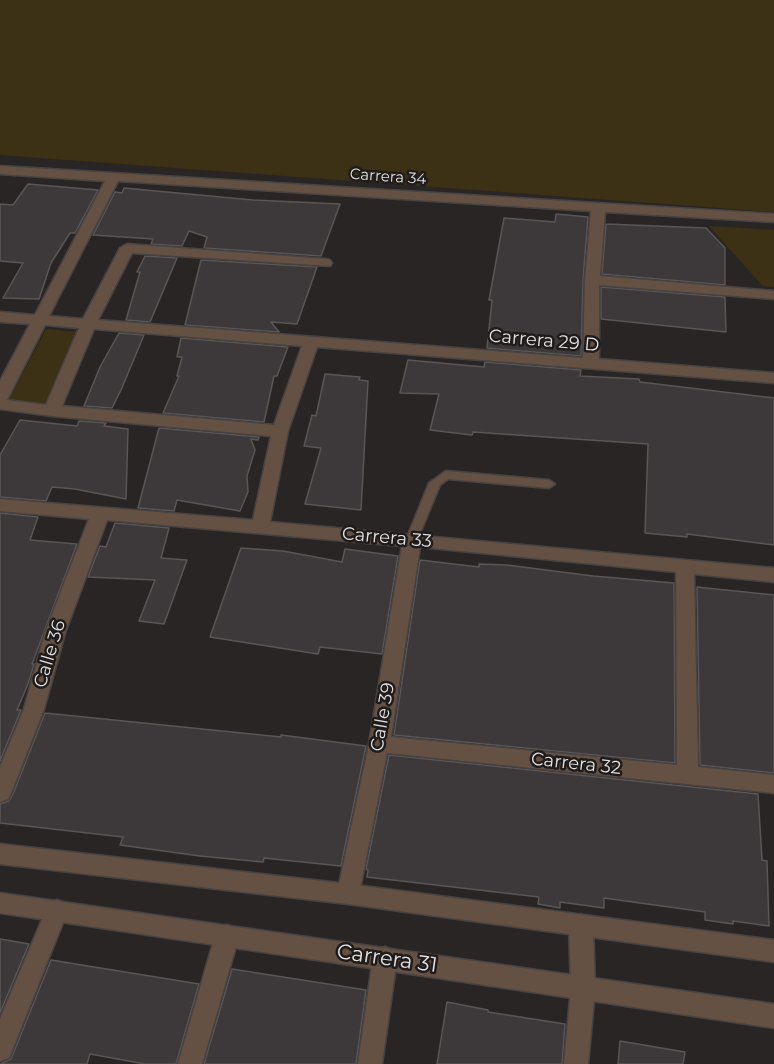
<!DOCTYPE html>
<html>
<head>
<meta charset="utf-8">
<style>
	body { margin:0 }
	canvas { display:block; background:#292524 }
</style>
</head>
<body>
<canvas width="774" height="1064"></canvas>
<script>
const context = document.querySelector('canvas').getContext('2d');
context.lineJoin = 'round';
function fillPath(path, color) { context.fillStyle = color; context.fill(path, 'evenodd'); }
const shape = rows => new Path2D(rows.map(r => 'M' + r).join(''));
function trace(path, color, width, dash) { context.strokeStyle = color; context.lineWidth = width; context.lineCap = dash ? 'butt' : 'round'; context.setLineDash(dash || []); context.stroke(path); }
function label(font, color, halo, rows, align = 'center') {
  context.font = font + ' Montserrat,sans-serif'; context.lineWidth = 5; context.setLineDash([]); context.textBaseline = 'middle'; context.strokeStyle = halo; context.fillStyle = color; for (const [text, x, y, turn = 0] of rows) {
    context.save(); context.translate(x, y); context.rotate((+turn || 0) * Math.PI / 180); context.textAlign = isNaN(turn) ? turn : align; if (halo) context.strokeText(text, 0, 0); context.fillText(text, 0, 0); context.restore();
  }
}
fillPath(shape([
	[0,0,774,0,774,212,0,155],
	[709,226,774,230,774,287,763,286],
	[46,329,83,333,48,405,9,400]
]), '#3c3114');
const building = shape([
	[28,184,98,190,75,233,70,233,51,263,39,299,3,298,23,263,0,261,0,204,13,205,28,184],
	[124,188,253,200,340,204,321,256,204,248,207,237,189,231,182,246,151,244,153,239,93,235,115,192,122,193,124,188],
	[556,214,588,217,583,280,581,356,487,348,492,300,489,300,504,218,555,222,556,214],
	[606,224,706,228,725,248,725,285,602,274,606,224],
	[145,256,177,258,150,322,126,320,140,272,137,272,145,256],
	[201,260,317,267,297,324,271,322,279,332,185,325,201,260],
	[601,287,725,297,726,332,601,319,601,287],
	[119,333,144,335,121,390,112,408,84,406,100,367,119,333],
	[181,338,288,347,277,376,274,376,264,422,163,413,179,376,177,376,182,357,177,357,181,338],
	[408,360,484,367,485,362,581,370,580,376,639,379,640,382,774,398,774,545,687,534,687,537,645,533,648,444,473,432,472,435,430,430,439,394,400,393,408,360],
	[325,374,360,377,359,380,368,381,361,510,305,504,321,448,304,446,312,415,316,416,325,374],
	[20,420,77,426,79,421,106,423,104,426,128,429,126,499,75,489,52,487,46,501,0,497,0,455,20,420],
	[159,428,259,437,258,440,251,439,255,450,247,476,248,492,240,511,177,500,174,511,138,508,159,428],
	[0,513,38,517,30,540,77,544,32,664,34,664,28,684,17,710,21,710,0,761,0,513],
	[115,523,169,528,161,558,187,560,164,624,139,621,155,580,88,577,100,546,106,547,115,523],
	[241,548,283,551,342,562,345,549,398,556,382,654,320,647,318,654,210,637,241,548],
	[420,560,479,567,479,564,507,565,593,576,674,583,675,763,394,735,420,560],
	[697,587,774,595,774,773,700,765,697,587],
	[45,713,281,737,281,735,366,746,341,866,264,858,263,862,200,856,120,845,123,837,0,823,0,804,9,801,13,794,45,713],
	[389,755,758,794,762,860,767,861,769,926,733,921,733,924,705,920,705,912,604,898,604,908,560,902,560,908,538,904,539,897,367,877,368,870,366,869,389,755],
	[0,939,29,944,0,1013,0,939],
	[51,960,199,984,176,1064,145,1064,90,1054,87,1064,0,1064,11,1059,51,960],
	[232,969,366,990,356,1064,204,1064,232,969],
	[447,1002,488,1010,488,1012,565,1024,562,1064,437,1064,447,1002],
	[620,1041,685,1052,683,1064,618,1064,620,1041]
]);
fillPath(building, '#3d393a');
trace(building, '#5a5556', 1.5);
const service = shape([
	[446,471,549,480,555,484,549,488,448,479,440,485,416,543,408,543,406,540,429,483,446,471]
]);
const minor = shape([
	[0,166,774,214,774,222,605,212,600,276,774,291,774,299,599,285,599,359,774,373,774,383,317,347,288,431,270,522,774,568,774,582,694,574,698,767,774,775,774,793,387,753,359,894,356,901,348,904,340,901,337,894,369,744,402,546,107,520,65,633,44,709,11,793,8,799,0,802,0,767,24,709,45,633,89,519,0,511,0,499,253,520,271,436,52,416,0,409,0,381,30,324,0,322,0,312,35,315,105,181,0,174,0,166],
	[118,181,591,211,585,280,583,358,98,320,132,253,330,266,332,263,330,260,325,259,127,244,120,248,83,319,49,316,118,181],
	[45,325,79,328,46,405,7,400,45,325],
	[94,329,302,346,274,425,62,406,94,329],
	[420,547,676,572,677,765,391,737,420,547],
	[57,900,65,903,68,910,9,1058,0,1061,0,1019,49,903,57,900],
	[581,914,589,918,593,925,595,989,588,1064,564,1064,571,989,569,925,573,918,581,914],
	[227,925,235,928,239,936,202,1064,178,1064,215,936,219,928,227,925],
	[385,947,393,950,397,958,382,1064,358,1064,373,958,377,950,385,947]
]);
const tertiary = shape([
	[0,844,348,884,774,940,774,962,348,904,0,864,0,844],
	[0,893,774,1004,774,1028,0,913,0,893]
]);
trace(service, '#474342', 3);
trace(minor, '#474342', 3);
trace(tertiary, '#474342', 3);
fillPath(service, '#645143');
fillPath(minor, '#645143');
fillPath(tertiary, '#645143');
label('15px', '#e2e0df', '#1f1c1b', [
	["Carrera 34",388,177,4]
]);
label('18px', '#e2e0df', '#1f1c1b', [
	["Carrera 29 D",544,341,5],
	["Carrera 33",387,538,5],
	["Calle 36",50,654,-73],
	["Calle 39",383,717,-80],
	["Carrera 32",576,764,6]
]);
label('21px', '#e2e0df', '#1f1c1b', [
	["Carrera 31",387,959,8]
]);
</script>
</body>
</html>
